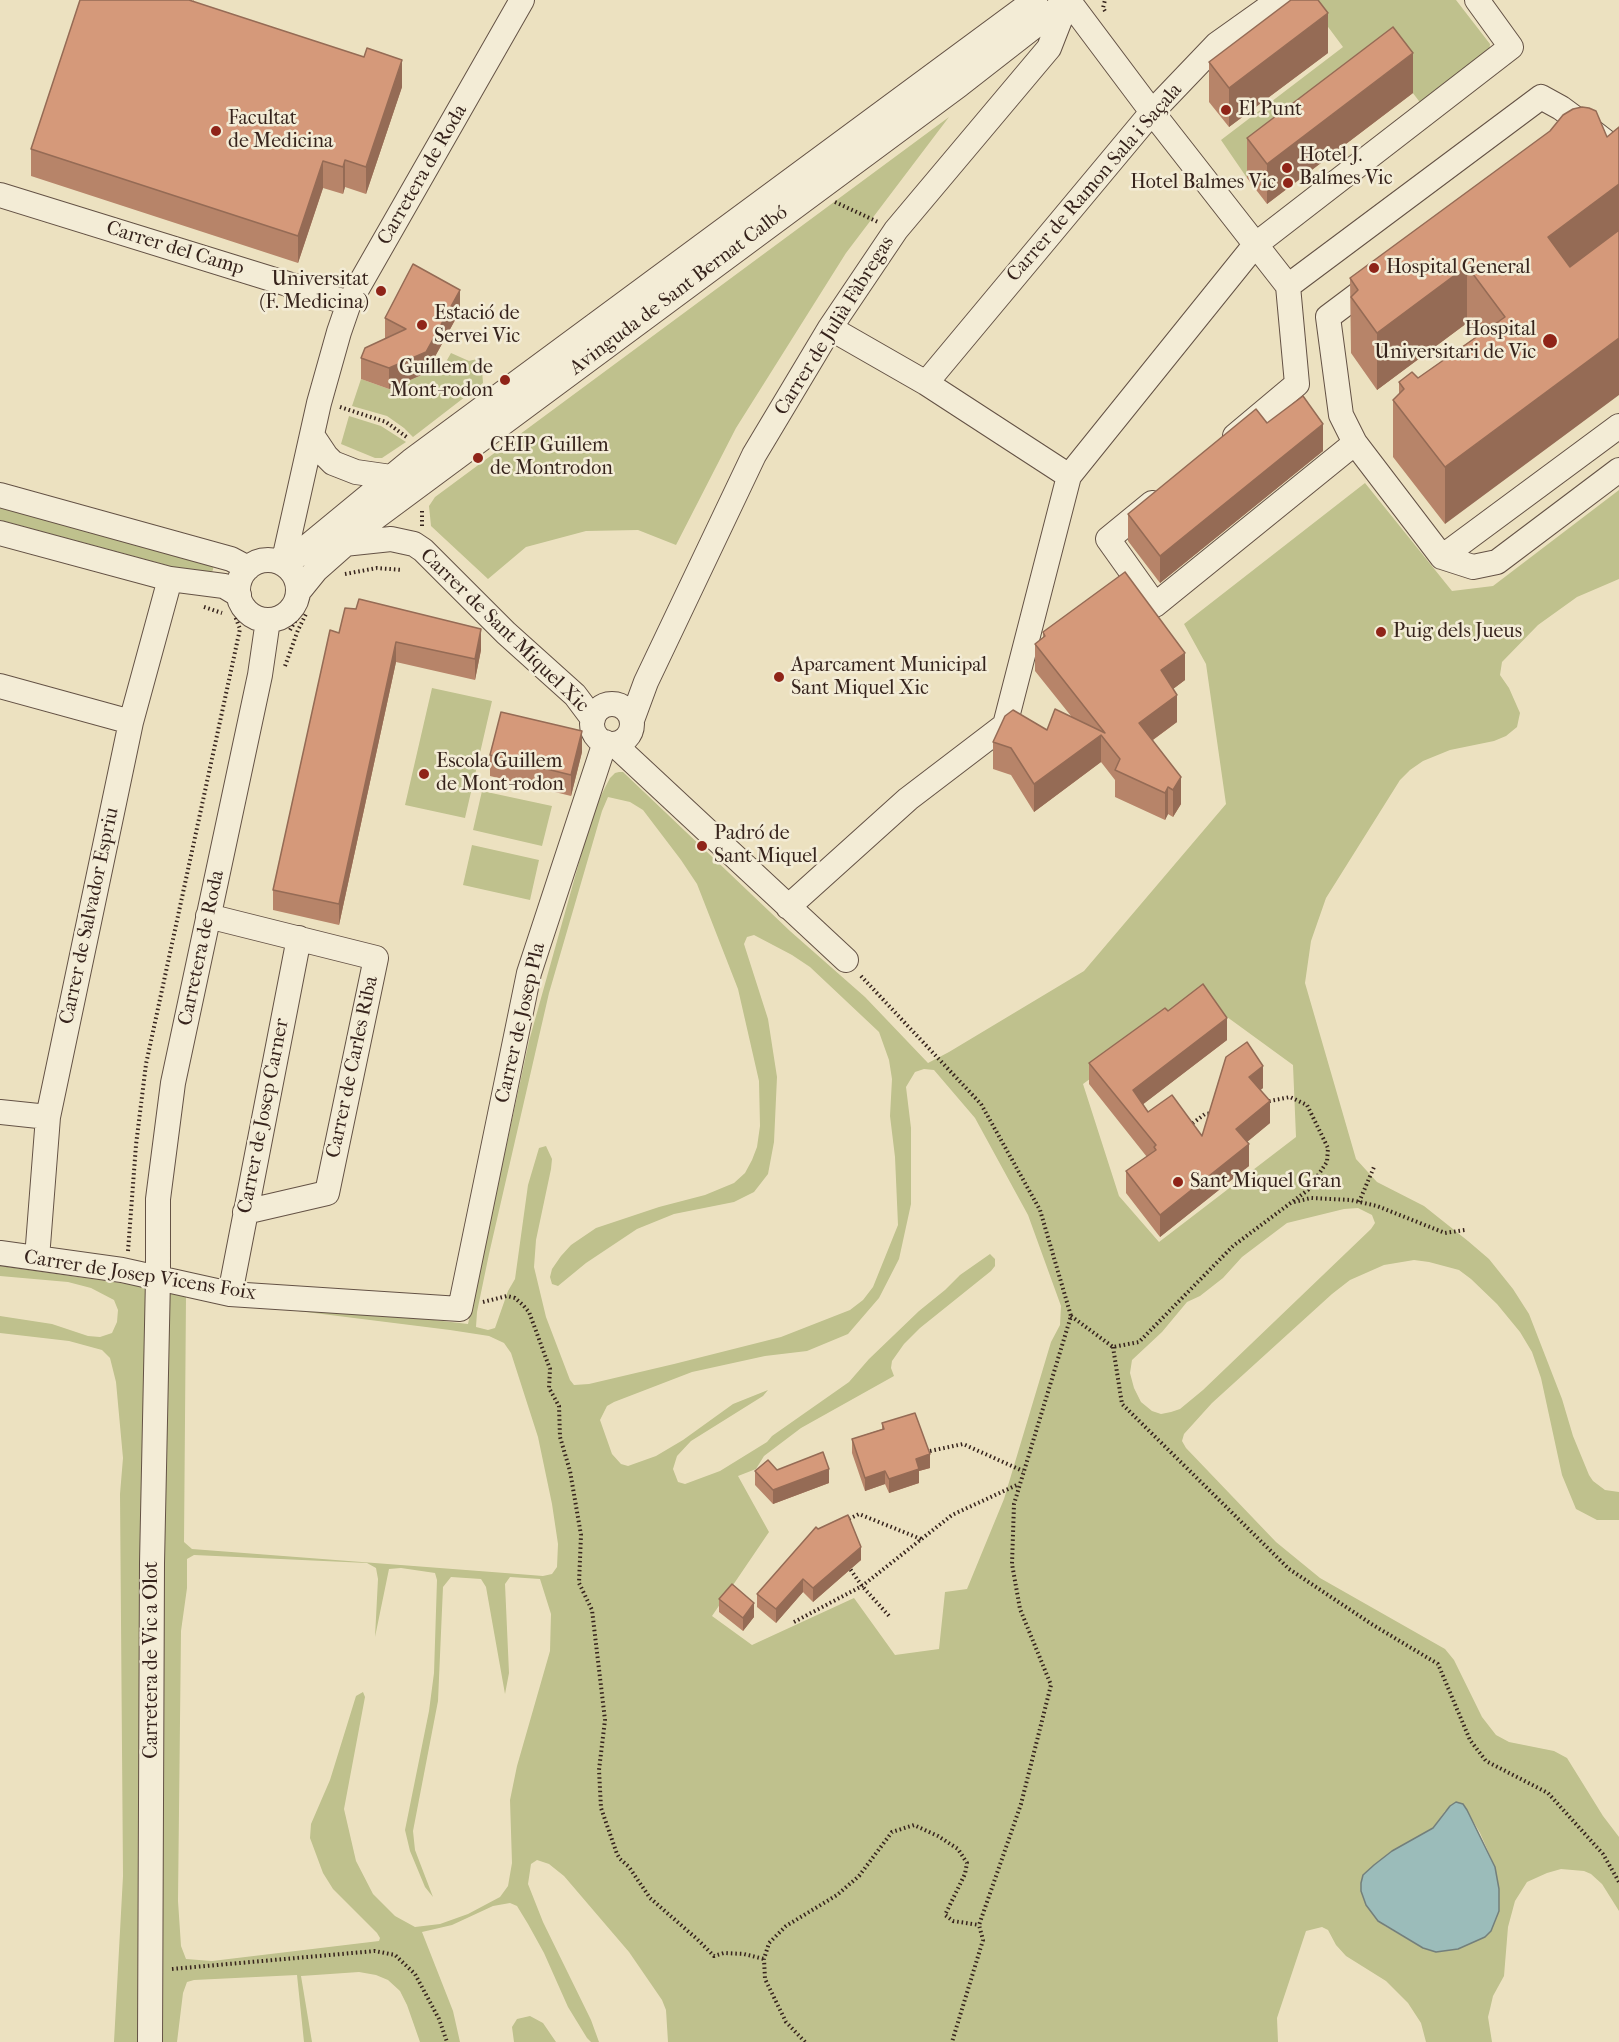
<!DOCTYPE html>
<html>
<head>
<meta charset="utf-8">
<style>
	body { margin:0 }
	canvas { display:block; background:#ece1c0 }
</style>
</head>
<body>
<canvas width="1619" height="2042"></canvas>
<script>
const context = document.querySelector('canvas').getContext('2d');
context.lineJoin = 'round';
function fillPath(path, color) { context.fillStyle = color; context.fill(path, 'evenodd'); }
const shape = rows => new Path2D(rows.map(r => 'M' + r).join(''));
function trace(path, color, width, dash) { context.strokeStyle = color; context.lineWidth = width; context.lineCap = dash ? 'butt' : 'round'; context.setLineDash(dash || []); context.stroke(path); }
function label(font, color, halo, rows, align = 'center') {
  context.font = font + ' "IM FELL French Canon",serif'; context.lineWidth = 5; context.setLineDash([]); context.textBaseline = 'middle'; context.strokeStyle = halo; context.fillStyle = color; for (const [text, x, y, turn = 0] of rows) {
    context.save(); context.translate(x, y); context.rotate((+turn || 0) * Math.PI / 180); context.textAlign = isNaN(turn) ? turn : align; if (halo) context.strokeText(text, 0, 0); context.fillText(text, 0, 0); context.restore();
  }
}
fillPath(shape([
	[1317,0,1456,0,1490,44,1489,54,1422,105,1393,67,1247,178,1221,140,1343,47,1311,4],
	[949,117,846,253,736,428,676,545,638,530,586,531,526,547,488,579,431,526,429,506,435,497],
	[451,353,469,361,481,358,483,383,413,437,404,428,387,416,352,406,361,379,389,389,426,373,438,376],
	[349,416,381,426,406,442,382,458,375,458,341,444],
	[1365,483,1452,591,1493,586,1619,490,1619,579,1577,597,1538,625,1502,662,1500,675,1509,688,1520,713,1517,727,1506,736,1494,741,1450,750,1423,761,1410,770,1400,780,1326,898,1311,941,1305,983,1356,1159,1377,1182,1424,1206,1468,1241,1489,1259,1513,1289,1529,1314,1562,1399,1573,1436,1589,1475,1593,1481,1605,1490,1619,1492,1619,1520,1597,1520,1576,1509,1562,1475,1541,1378,1532,1352,1520,1332,1497,1304,1471,1279,1459,1270,1429,1262,1414,1260,1384,1265,1350,1280,1332,1294,1212,1403,1184,1434,1182,1441,1186,1448,1276,1542,1320,1578,1445,1649,1454,1660,1482,1717,1496,1735,1509,1742,1554,1751,1567,1758,1603,1816,1619,1837,1619,1911,1602,1884,1591,1874,1584,1871,1561,1869,1547,1873,1527,1882,1515,1901,1508,1927,1504,1976,1493,1996,1490,2009,1488,2017,1492,2042,1426,2042,1421,2023,1408,2003,1386,1981,1346,1956,1336,1945,1328,1930,1322,1927,1306,1931,1277,2018,1278,2042,668,2042,666,2010,662,2000,629,1952,564,1876,549,1864,537,1860,531,1864,528,1884,543,1922,591,2020,599,2042,591,2042,587,2038,568,2007,544,1953,528,1924,517,1906,510,1903,493,1906,452,1925,422,1932,453,2011,460,2042,420,2042,407,2005,400,1991,388,1980,376,1975,359,1972,301,1976,312,2042,304,2042,297,1975,194,1980,187,1982,183,1993,177,2042,114,2042,123,1876,120,1494,123,1458,116,1382,110,1358,102,1350,69,1341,0,1333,0,1316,52,1324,88,1336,100,1337,112,1333,117,1322,118,1310,114,1300,91,1288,68,1282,0,1276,0,1266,135,1285,468,1324,529,1041,594,809,610,778,615,773,619,772,623,772,790,931,865,997,928,1063,949,1052,1084,971,1226,804,1206,664,1184,624],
	[608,797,630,802,643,810,681,860,697,884,738,989,759,1081,760,1126,757,1147,752,1160,745,1173,734,1183,705,1195,659,1207,596,1228,571,1245,561,1256,552,1269,550,1277,552,1284,558,1286,586,1263,637,1229,674,1214,734,1202,754,1192,768,1174,774,1142,777,1077,768,1019,744,944,747,937,754,935,792,955,810,967,879,1032,889,1060,892,1079,890,1116,895,1157,898,1225,873,1287,863,1300,850,1310,781,1337,674,1364,589,1384,574,1385,570,1380,546,1317,534,1267,536,1240,551,1169,552,1159,546,1146,539,1148,528,1185,515,1279,508,1291,495,1328,488,1330,476,1327,477,1312,489,1254,549,993,602,811],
	[1201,998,1293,1065,1296,1137,1159,1242,1119,1196,1083,1084],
	[924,1069,934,1070,975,1118,1028,1215,1061,1306,1060,1325,1051,1342,1004,1499,967,1589,945,1592,939,1649,895,1655,854,1598,752,1645,712,1616,769,1532,738,1476,756,1469,764,1456,801,1428,894,1376,891,1368,892,1361,904,1344,920,1328,991,1271,995,1266,995,1259,990,1254,960,1275,945,1290,919,1311,869,1359,849,1382,772,1436,767,1442,720,1471,685,1484,678,1482,673,1469,677,1456,691,1441,763,1396,768,1390,733,1404,683,1440,656,1456,628,1466,621,1464,612,1454,600,1420,607,1406,614,1402,692,1372,765,1356,807,1351,848,1334,879,1298,899,1259,911,1204,911,1128,906,1087,915,1072],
	[1358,1208,1372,1215,1375,1223,1371,1229,1203,1390,1180,1409,1171,1412,1161,1414,1152,1411,1141,1402,1134,1388,1130,1373,1132,1360,1162,1332,1187,1302,1200,1296,1223,1278,1242,1257,1287,1223,1344,1209],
	[186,1297,450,1330,489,1336,504,1343,511,1353,538,1437,552,1504,558,1544,557,1567,552,1574,543,1576,505,1573,192,1549,184,1542],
	[194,1555,367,1563,376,1568,378,1579,375,1637,389,1569,401,1568,435,1573,437,1580,434,1673,429,1711,405,1830,410,1851,425,1887,433,1897,415,1850,413,1831,438,1701,443,1587,451,1577,481,1579,486,1587,505,1694,509,1673,505,1584,510,1577,540,1579,551,1614,550,1651,517,1766,510,1800,512,1863,508,1886,500,1897,468,1914,440,1924,415,1927,395,1916,373,1894,356,1861,344,1809,365,1697,363,1692,356,1696,330,1780,311,1824,310,1838,323,1873,333,1889,377,1933,380,1938,379,1941,212,1961,186,1959,181,1946,178,1901,181,1631,187,1588,187,1559],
	[1463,1804,1480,1833,1495,1867,1499,1889,1499,1911,1458,1949,1436,1952,1423,1948,1385,1926,1374,1916,1363,1898,1363,1875,1392,1851,1433,1828,1445,1811],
	[0,506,214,565,211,577,0,520],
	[432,688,492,701,465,818,405,805],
	[482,791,552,806,542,846,473,830],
	[472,845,539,860,530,900,463,885],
	[530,2016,543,2023,556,2042,514,2042,512,2027,517,2019]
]), '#bfc18d');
const water = shape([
	[1456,1802,1463,1804,1467,1810,1495,1867,1499,1889,1499,1911,1491,1931,1485,1937,1458,1949,1436,1952,1423,1948,1378,1921,1366,1905,1361,1891,1361,1883,1363,1875,1374,1865,1392,1851,1433,1828,1450,1806,1456,1802]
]);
fillPath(water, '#9bbcba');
trace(water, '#737f7b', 1.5);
const minor = shape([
	[1068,0,1152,112,1288,286,1297,384,1235,436],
	[0,195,349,303],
	[1376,281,1328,317,1341,415,1355,443,1442,557,1473,567,1497,562,1619,470],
	[1288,286,1541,97,1561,108,1584,125,1611,146,1619,156],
	[830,328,926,383,1069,476],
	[926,383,1152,112,1217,44,1279,0],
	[312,435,326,456,333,463,356,472,391,477],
	[0,495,231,559,248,568],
	[1152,503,1108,539,1155,605,1355,443],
	[0,533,170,579,224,586,239,595],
	[344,544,391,539,414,544,423,550,506,633,575,695,593,719],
	[1442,557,1619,426],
	'238 590a30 30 0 1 1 60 0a30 30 0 1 1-60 0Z',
	[283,564,319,403,339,332,349,303,522,0],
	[286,566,303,550,411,461,1035,0],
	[299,591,316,570,376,517,959,85,1068,0],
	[0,686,131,722],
	'592 724a20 20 0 1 1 40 0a20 20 0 1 1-40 0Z',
	[632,720,646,682,754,455,830,328,896,230,1049,48,1067,2],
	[614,744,846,960],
	[788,907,908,799,1005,725,1069,476,1255,245,1511,47,1477,0],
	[208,916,376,958,327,1193,245,1212],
	[0,1112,48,1117],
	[0,1253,122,1270,230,1294,460,1309,529,973,605,742],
	[37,1258,48,1117,131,722,170,579],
	[230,1294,299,938],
	[150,2042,152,1563,158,1278,158,1199,173,1083,260,675,268,620]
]);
trace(minor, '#645245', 26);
trace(shape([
	[1105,11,1103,8,1105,0],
	[835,202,878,222],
	[340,407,386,422,408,438],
	[422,526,422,509],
	[345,574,377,568,402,570],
	[204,607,222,613],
	[290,630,300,613],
	[285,666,298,630,307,612],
	[861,976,981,1104,1040,1210,1071,1316,1014,1504,1012,1564,1020,1609,1051,1685,1021,1804,979,1925,983,1940,952,2042],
	[1189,1126,1205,1114,1214,1113],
	[1294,1202,1311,1198,1351,1200,1377,1206,1445,1233,1465,1230],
	[1359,1202,1374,1167],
	[128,1251,136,1145,146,1064,240,629,235,616],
	[483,1302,507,1296,515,1298,523,1305,529,1312,550,1369,549,1388,559,1406,560,1437,570,1471,581,1535,579,1583,592,1610,605,1720,599,1770,601,1808,617,1854,620,1859,629,1867,650,1898,697,1939,714,1956,724,1953,744,1954,764,1959],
	[1071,1316,1113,1347,1139,1342,1233,1246,1308,1190,1327,1162,1328,1148,1307,1105,1290,1097,1265,1102],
	[1113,1347,1122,1404,1289,1569,1373,1625,1438,1664,1470,1740,1486,1761,1548,1793,1603,1854,1619,1882],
	[930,1451,963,1444,1023,1471],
	[845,1521,859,1514,921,1539],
	[848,1566,862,1586,890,1617],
	[794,1622,862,1586,952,1515,1019,1484],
	[172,1969,375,1951,395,1955,415,1974,439,2019,447,2042],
	[805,2042,786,2022,765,1979,764,1959,769,1943,786,1926,837,1895,859,1876,892,1832,914,1825,938,1836,958,1849,967,1863,965,1874,945,1915,953,1921,979,1925]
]), '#36231c', 4, [1.5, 3]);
trace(minor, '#f3ecd6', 24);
fillPath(shape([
	[194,0,194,2,402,87,366,194,345,187,343,194,323,188,298,263,31,176,31,149],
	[1328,53,1229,127,1209,102,1209,62],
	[1413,93,1267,204,1247,178,1247,138],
	[1596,111,1445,524,1393,457,1393,400,1399,394,1399,382,1418,378,1477,336,1467,323,1377,390,1351,353,1350,278],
	[460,311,426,373,389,389,361,379,361,358,385,339,385,318],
	[1267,423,1323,451,1160,583,1128,541,1128,514],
	[1043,632,1185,680,1173,689,1177,722,1153,740,1181,804,1173,817,1168,814,1165,820,1115,797,1115,780,1101,762,1034,812,1011,775,993,769,993,742,1047,730,1071,716,1035,671,1035,644,1043,638],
	[339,633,481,650,475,680,396,662,339,925,273,910,273,890],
	[582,752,571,796,490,776,490,755],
	[1168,1011,1227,1040,1143,1104,1148,1112,1202,1136,1226,1057,1263,1088,1260,1090,1270,1123,1247,1142,1249,1166,1160,1237,1126,1193,1126,1171,1147,1157,1089,1084,1089,1063],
	[882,1423,930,1468,919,1471,919,1483,889,1493,885,1484,865,1491,852,1453,852,1439,882,1429],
	[777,1470,829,1483,773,1504,755,1485,755,1471],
	[818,1529,861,1560,813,1602,803,1592,776,1623,757,1607,757,1594],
	[719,1599,754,1617,743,1631,719,1612]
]), '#b78469');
fillPath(shape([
	[1328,13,1328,53,1229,127,1229,88],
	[1413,53,1413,93,1267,204,1267,164],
	[402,60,402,87,366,194,366,167],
	[345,160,345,187,343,194,343,167],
	[323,161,323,188,298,263,298,236],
	[1619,184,1619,241,1548,294,1548,237],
	[1467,266,1467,323,1377,390,1377,333],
	[460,290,460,311,426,373,389,389,389,368],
	[1619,338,1619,395,1445,524,1445,467],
	[1323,424,1323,451,1160,583,1160,556],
	[481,629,481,650,475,680,475,659],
	[396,642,396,662,339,925,339,904],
	[1185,653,1185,680,1161,698,1161,670],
	[1177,695,1177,722,1139,750,1139,723],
	[582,731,582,752,571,796,571,775],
	[1101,735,1101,762,1034,812,1034,784],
	[1181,777,1181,804,1173,817,1173,790],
	[1168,787,1168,814,1165,820,1165,793],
	[1227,1018,1227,1040,1133,1112,1133,1090],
	[1263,1066,1263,1088,1249,1099,1249,1077],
	[1270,1101,1270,1123,1236,1151,1236,1129],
	[1249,1144,1249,1166,1160,1237,1160,1215],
	[930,1454,930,1468,919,1471,919,1483,889,1493,889,1479,916,1459],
	[829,1469,829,1483,773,1504,773,1490],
	[885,1471,885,1484,865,1491,865,1478],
	[861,1547,861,1560,813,1602,813,1588],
	[803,1579,803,1592,776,1623,776,1609],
	[754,1603,754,1617,743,1631,743,1618]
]), '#956b55');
const building = shape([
	[80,0,189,0,364,57,367,48,402,60,366,167,345,160,343,167,323,161,298,236,31,149,80,0],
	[1291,0,1318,0,1328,13,1229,88,1209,62,1291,0],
	[1393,27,1413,53,1267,164,1247,138,1393,27],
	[1582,107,1589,108,1596,111,1607,137,1619,127,1619,184,1548,237,1570,267,1619,230,1619,338,1445,467,1393,400,1404,389,1399,382,1412,372,1418,378,1505,317,1467,266,1377,333,1351,297,1358,290,1350,278,1550,131,1563,115,1573,109,1582,107],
	[413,264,460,290,426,352,389,368,361,358,365,348,406,329,385,318,413,264],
	[1303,396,1323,424,1160,556,1128,514,1256,409,1267,423,1303,396],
	[1125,572,1185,653,1161,670,1177,695,1139,723,1181,777,1173,790,1168,787,1165,793,1115,770,1120,759,1101,735,1034,784,1011,748,993,742,1005,716,1013,710,1047,730,1055,709,1105,733,1035,644,1045,636,1043,632,1125,572],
	[359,599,481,629,475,659,396,642,339,904,273,890,330,630,339,633,345,608,356,609,359,599],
	[501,712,582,731,571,775,490,755,501,712],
	[1203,984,1227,1018,1133,1090,1148,1112,1172,1095,1202,1136,1226,1057,1247,1042,1263,1066,1249,1077,1270,1101,1236,1129,1249,1144,1160,1215,1126,1171,1156,1150,1154,1147,1156,1145,1089,1063,1165,1008,1168,1011,1203,984],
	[915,1413,930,1454,916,1459,919,1469,889,1479,885,1471,865,1478,852,1439,884,1429,882,1423,915,1413],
	[823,1452,829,1469,773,1490,755,1471,768,1460,777,1470,823,1452],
	[848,1515,861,1547,813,1588,803,1579,776,1609,757,1594,816,1527,818,1529,848,1515],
	[732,1584,754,1603,743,1618,719,1599,732,1584]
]);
fillPath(building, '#d5997a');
trace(building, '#956b55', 1.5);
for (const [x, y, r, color] of [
	[1226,110,6,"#8f2418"],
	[216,131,6,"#8f2418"],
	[1287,168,6,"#8f2418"],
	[1288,183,6,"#8f2418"],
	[1374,268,6,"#8f2418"],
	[381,291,6,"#8f2418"],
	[422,325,6,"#8f2418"],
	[1550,341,8,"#8f2418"],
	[505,380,6,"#8f2418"],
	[478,458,6,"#8f2418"],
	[1381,632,6,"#8f2418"],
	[779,677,6,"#8f2418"],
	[424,774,6,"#8f2418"],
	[702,846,6,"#8f2418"],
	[1178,1182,6,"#8f2418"]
]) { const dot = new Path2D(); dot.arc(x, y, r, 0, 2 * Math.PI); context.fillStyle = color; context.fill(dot); trace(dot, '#f3ecd6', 2); }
label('20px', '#36231c', '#f3ecd6', [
	["El Punt",1238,110],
	["Facultat",228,119],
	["de Medicina",228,142],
	["Hotel J.",1299,156],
	["Balmes Vic",1299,179],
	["Hotel Balmes Vic",1276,183,"right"],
	["Hospital General",1386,268],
	["Universitat",369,280,"right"],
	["(F. Medicina)",369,303,"right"],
	["Estació de",434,314],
	["Servei Vic",434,337],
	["Hospital",1536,330,"right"],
	["Universitari de Vic",1536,353,"right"],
	["Guillem de",493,368,"right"],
	["Mont-rodon",493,391,"right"],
	["CEIP Guillem",490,446],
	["de Montrodon",490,469],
	["Puig dels Jueus",1393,632],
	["Aparcament Municipal",791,666],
	["Sant Miquel Xic",791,689],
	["Escola Guillem",436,762],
	["de Mont-rodon",436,785],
	["Padró de",714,834],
	["Sant Miquel",714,857],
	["Sant Miquel Gran",1190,1182]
], 'left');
label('20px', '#36231c', '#f3ecd6', [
	["Carretera de Roda",423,175,-60],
	["Carrer de Ramon Sala i Saçala",1095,183,-49],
	["Carrer del Camp",175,249,17],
	["Avinguda de Sant Bernat Calbó",679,291,-37],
	["Carrer de Julià Fàbregas",835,326,-58],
	["Carrer de Sant Miquel Xic",504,631,44],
	["Carrer de Salvador Espriu",90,916,-78],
	["Carretera de Roda",202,948,-78],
	["Carrer de Josep Pla",521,1023,-77],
	["Carrer de Carles Riba",353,1067,-78],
	["Carrer de Josep Carner",264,1116,-79],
	["Carrer de Josep Vicens Foix",140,1276,9],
	["Carretera de Vic a Olot",152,1660,-90]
]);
</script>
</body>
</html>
